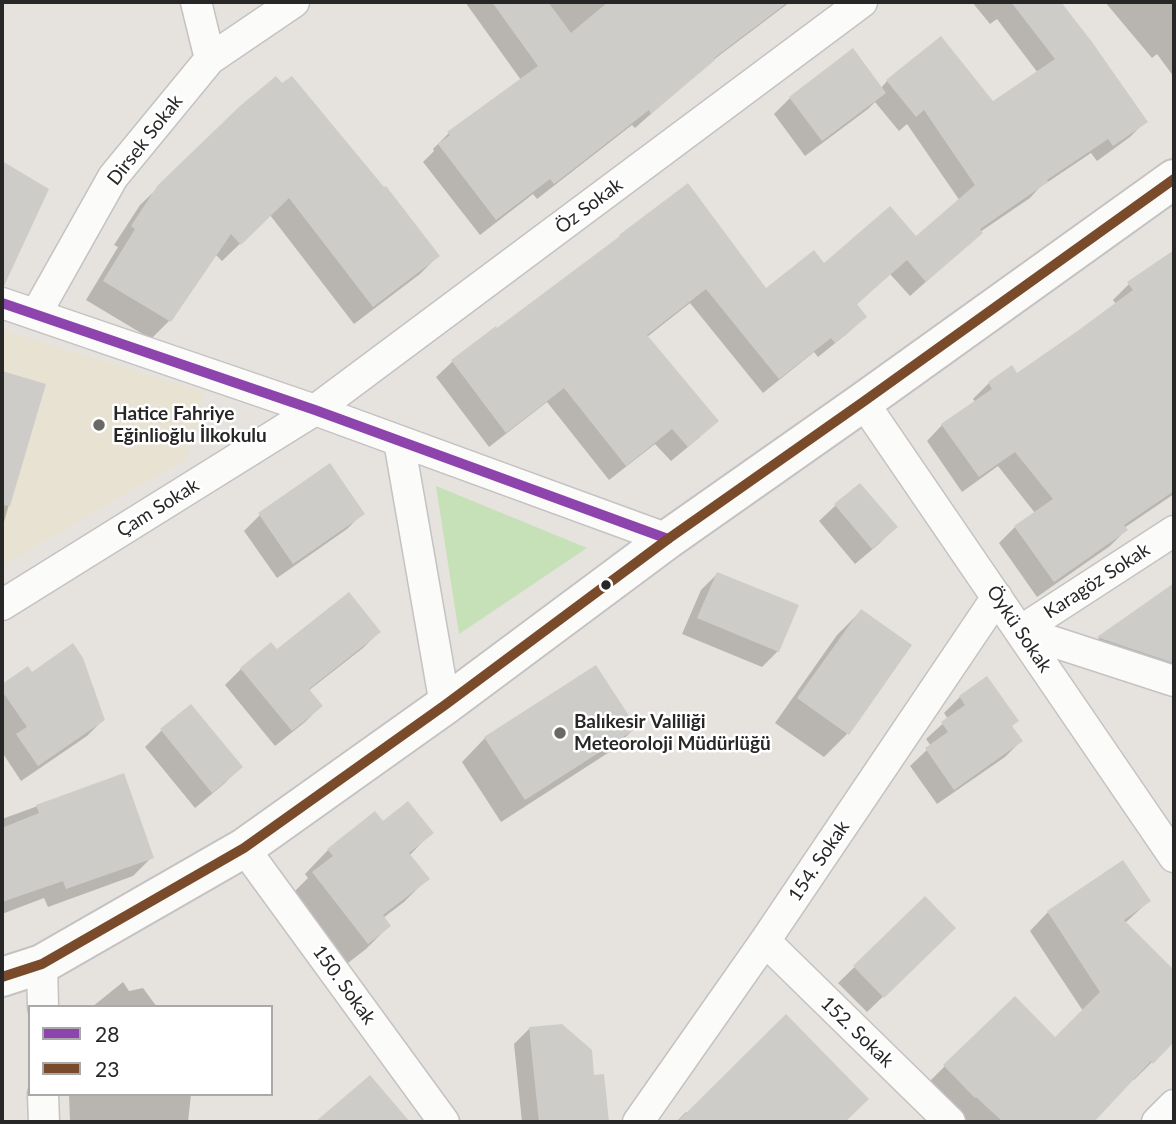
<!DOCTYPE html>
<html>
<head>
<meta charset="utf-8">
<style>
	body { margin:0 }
	#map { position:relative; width:1176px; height:1124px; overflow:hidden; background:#e6e3de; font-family:Lato,sans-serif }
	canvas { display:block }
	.frame { position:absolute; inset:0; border:4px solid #272727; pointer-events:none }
	.legend { position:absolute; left:28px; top:1005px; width:245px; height:91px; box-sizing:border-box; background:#fff; border:2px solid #a9a9a9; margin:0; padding:9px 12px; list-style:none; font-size:21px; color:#272727 }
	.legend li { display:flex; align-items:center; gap:14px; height:35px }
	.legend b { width:35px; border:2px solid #a9a9a9 }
</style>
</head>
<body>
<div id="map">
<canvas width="1176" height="1124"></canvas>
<div class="frame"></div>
<ul class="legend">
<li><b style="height:9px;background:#8e44ad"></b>28</li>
<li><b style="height:9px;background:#7a4b2a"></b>23</li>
</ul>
</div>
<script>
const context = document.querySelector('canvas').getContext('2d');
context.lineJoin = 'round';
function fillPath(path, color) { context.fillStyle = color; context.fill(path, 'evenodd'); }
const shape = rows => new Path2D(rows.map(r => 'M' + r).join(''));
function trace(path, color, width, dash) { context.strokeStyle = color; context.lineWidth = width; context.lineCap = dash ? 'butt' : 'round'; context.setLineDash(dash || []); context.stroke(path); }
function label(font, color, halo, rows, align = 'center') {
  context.font = font + ' Lato,sans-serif'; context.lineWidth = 5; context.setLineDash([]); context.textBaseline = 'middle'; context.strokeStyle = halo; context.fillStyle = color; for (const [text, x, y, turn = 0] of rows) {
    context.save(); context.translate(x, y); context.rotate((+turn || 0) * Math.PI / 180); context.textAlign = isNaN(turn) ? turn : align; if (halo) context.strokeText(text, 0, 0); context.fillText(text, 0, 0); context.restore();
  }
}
fillPath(shape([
	[2,330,204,392,187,458,2,566]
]), '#e8e2d2');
fillPath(shape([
	[436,486,587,548,459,634]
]), '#c6e0b8');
fillPath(shape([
	[465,2,790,2,708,64,635,128,632,125,537,199,533,194,480,235,423,162,434,151,433,149,449,133,521,80],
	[972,2,1058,2,1091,43,1146,121,1130,137,1097,161,1091,153,1039,188,1030,198,980,232,964,248,910,296,890,274,856,305,865,317,849,332,818,357,814,352,763,393,690,303,647,337,700,437,671,461,655,444,609,480,547,402,489,447,436,377,452,362,495,328,497,330,612,245,766,290,824,265,916,239,960,201,907,124,899,131,875,102,868,109,805,156,774,114,790,98,853,51,881,88,887,81,993,103,1038,73,997,19,990,24],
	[1105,2,1174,2,1174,77,1157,54,1152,58],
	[282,86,438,256,420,274,354,324,270,215,222,261,215,254,169,321,151,339,86,300,118,247,114,245,140,205,160,186],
	[2,163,46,189,10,269,2,277],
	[1174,252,1174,348,1155,362,1174,390,1174,494,1124,528,1126,530,1110,546,1037,597,999,543,1015,527,1035,513,998,466,962,492,927,441,942,425,975,402,973,399,989,383,1017,376,1116,304,1113,300,1129,284],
	[2,373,43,385,2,529],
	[860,485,895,527,880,543,855,564,819,521,835,506],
	[363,513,347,529,277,578,244,531,260,515],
	[717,574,778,651,762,667,682,634,701,590],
	[1174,585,1174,670,1084,653,1099,638],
	[861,611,847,734,824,757,775,723,837,635],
	[379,632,363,648,308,691,321,706,305,722,275,746,225,685,241,669,277,652],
	[27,668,32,674,103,720,87,736,21,781,2,752,2,686],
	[960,697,1011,727,1021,741,1005,757,937,804,910,766,931,746,926,739,948,719,944,713],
	[191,706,240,767,225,783,195,808,145,747,161,731],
	[635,728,611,751,501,822,462,762,485,738],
	[123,775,152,857,133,876,48,907,44,898,2,914,2,819],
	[431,833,409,856,427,879,404,902,383,918,389,926,366,949,344,966,290,896,308,878,305,874,328,850],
	[925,899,954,928,867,1012,838,983],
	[1149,901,1125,923,1174,972,1174,1040,1134,1080,1132,1079,1092,1122,965,1122,926,1085,945,1066,1055,1039,1083,1011,1030,931,1048,912],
	[123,982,129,991,143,988,157,1007,92,1007],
	[530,1028,593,1077,602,1076,607,1122,522,1122,514,1044],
	[69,1094,191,1094,188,1122,70,1122],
	[686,1112,688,1113,844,1122,676,1122]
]), '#0003');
fillPath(shape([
	[492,2,548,2,571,33,608,2,788,2,714,58,715,60,651,114,649,110,554,184,550,179,496,220,438,144,450,135,447,132,538,66],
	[1011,2,1061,2,1092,42,1148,122,1113,146,1108,139,1047,180,1048,182,980,229,983,233,926,282,907,260,857,304,867,317,835,343,831,338,779,379,706,289,647,335,719,421,688,447,672,429,626,466,564,388,506,433,451,360,496,326,497,328,620,236,619,235,688,183,766,288,814,250,824,263,890,206,916,236,975,185,924,110,916,117,886,80,941,36,993,101,1055,59],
	[853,48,886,93,822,141,789,97],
	[276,76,282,83,292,76,384,187,386,186,440,256,373,307,289,198,241,245,231,234,171,322,103,281,135,229,131,226,158,185,240,106],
	[2,161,49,189,4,286,2,286],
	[1174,250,1174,491,1124,525,1128,530,1054,582,1014,526,1053,499,1015,452,979,477,941,424,992,389,988,382,1012,365,1017,373,1076,332,1133,290,1127,282],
	[2,371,46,384,10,506,2,505],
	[330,463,365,514,293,564,258,513],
	[860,483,898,527,872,549,834,504],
	[717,572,799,605,779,652,697,618],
	[1174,583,1174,663,1097,637],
	[349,592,381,632,309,689,323,706,292,731,240,668,271,642,277,649],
	[861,609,912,645,849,735,797,698],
	[73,643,83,658,105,720,38,766,16,734,27,727,2,691,2,684,28,666,32,672],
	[596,665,637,728,525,800,484,737],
	[987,676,1019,721,1012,726,1023,741,954,790,925,748,948,732,941,722,965,705,959,696],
	[191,704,243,767,212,793,160,729],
	[124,773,154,858,66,889,63,881,2,902,2,828,39,813,36,805],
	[408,801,434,833,409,853,430,879,383,915,391,926,368,944,312,872,333,856,327,849,375,811,383,821],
	[1123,860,1151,901,1124,920,1174,970,1174,1042,1153,1064,1151,1061,1094,1122,1003,1122,976,1097,975,1098,943,1065,1015,996,1055,1037,1100,992,1047,911],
	[925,896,956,928,884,998,853,966],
	[786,1014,869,1099,845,1122,677,1122],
	[562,1024,592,1050,594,1075,604,1074,609,1122,539,1122,529,1027],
	[370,1075,410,1122,315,1122]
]), '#ceccc9');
const street = shape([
	[196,2,210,59],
	[2,303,315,410,668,539],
	[36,314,113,177,210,59,294,2],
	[863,402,1174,857],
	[399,441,445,705],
	[2,605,315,410,862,2],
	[1020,631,1174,531],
	[1020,631,1174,681],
	[244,848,444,1122],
	[765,941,950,1122],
	[42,964,43,1007],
	[43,1094,44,1122],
	[638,1122,765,941,997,597],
	[1157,1122,1174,1105]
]);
const secondary = shape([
	[2,977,42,964,244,848,445,705,668,539,863,402,1174,179]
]);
trace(street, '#c4c2c3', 33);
trace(secondary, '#c4c2c3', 42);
trace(street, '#fbfbfa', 30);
trace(secondary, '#fbfbfa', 38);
trace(shape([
	[2,303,315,410,668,539]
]), '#8e44ad', 10);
trace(shape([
	[2,977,42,964,244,848,445,705,668,539,863,402,1174,179]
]), '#7a4b2a', 10);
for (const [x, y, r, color] of [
	[99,425,7,"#6a6967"],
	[606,585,6,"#272727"],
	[560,733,7,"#6a6967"]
]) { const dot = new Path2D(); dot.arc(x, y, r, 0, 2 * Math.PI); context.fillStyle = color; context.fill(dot); trace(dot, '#fff', 2.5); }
label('19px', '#272727', '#fff', [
	["Dirsek Sokak",145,140,-52],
	["Öz Sokak",589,206,-37],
	["Çam Sokak",158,508,-32],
	["Karagöz Sokak",1097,581,-33],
	["Öykü Sokak",1019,629,56],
	["154. Sokak",819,861,-56],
	["150. Sokak",344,985,54],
	["152. Sokak",857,1032,44]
]);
label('bold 19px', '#272727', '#fff', [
	["Hatice Fahriye",113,414],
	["Eğinlioğlu İlkokulu",113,436],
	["Balıkesir Valiliği",574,722],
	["Meteoroloji Müdürlüğü",574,744]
], 'left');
</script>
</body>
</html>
